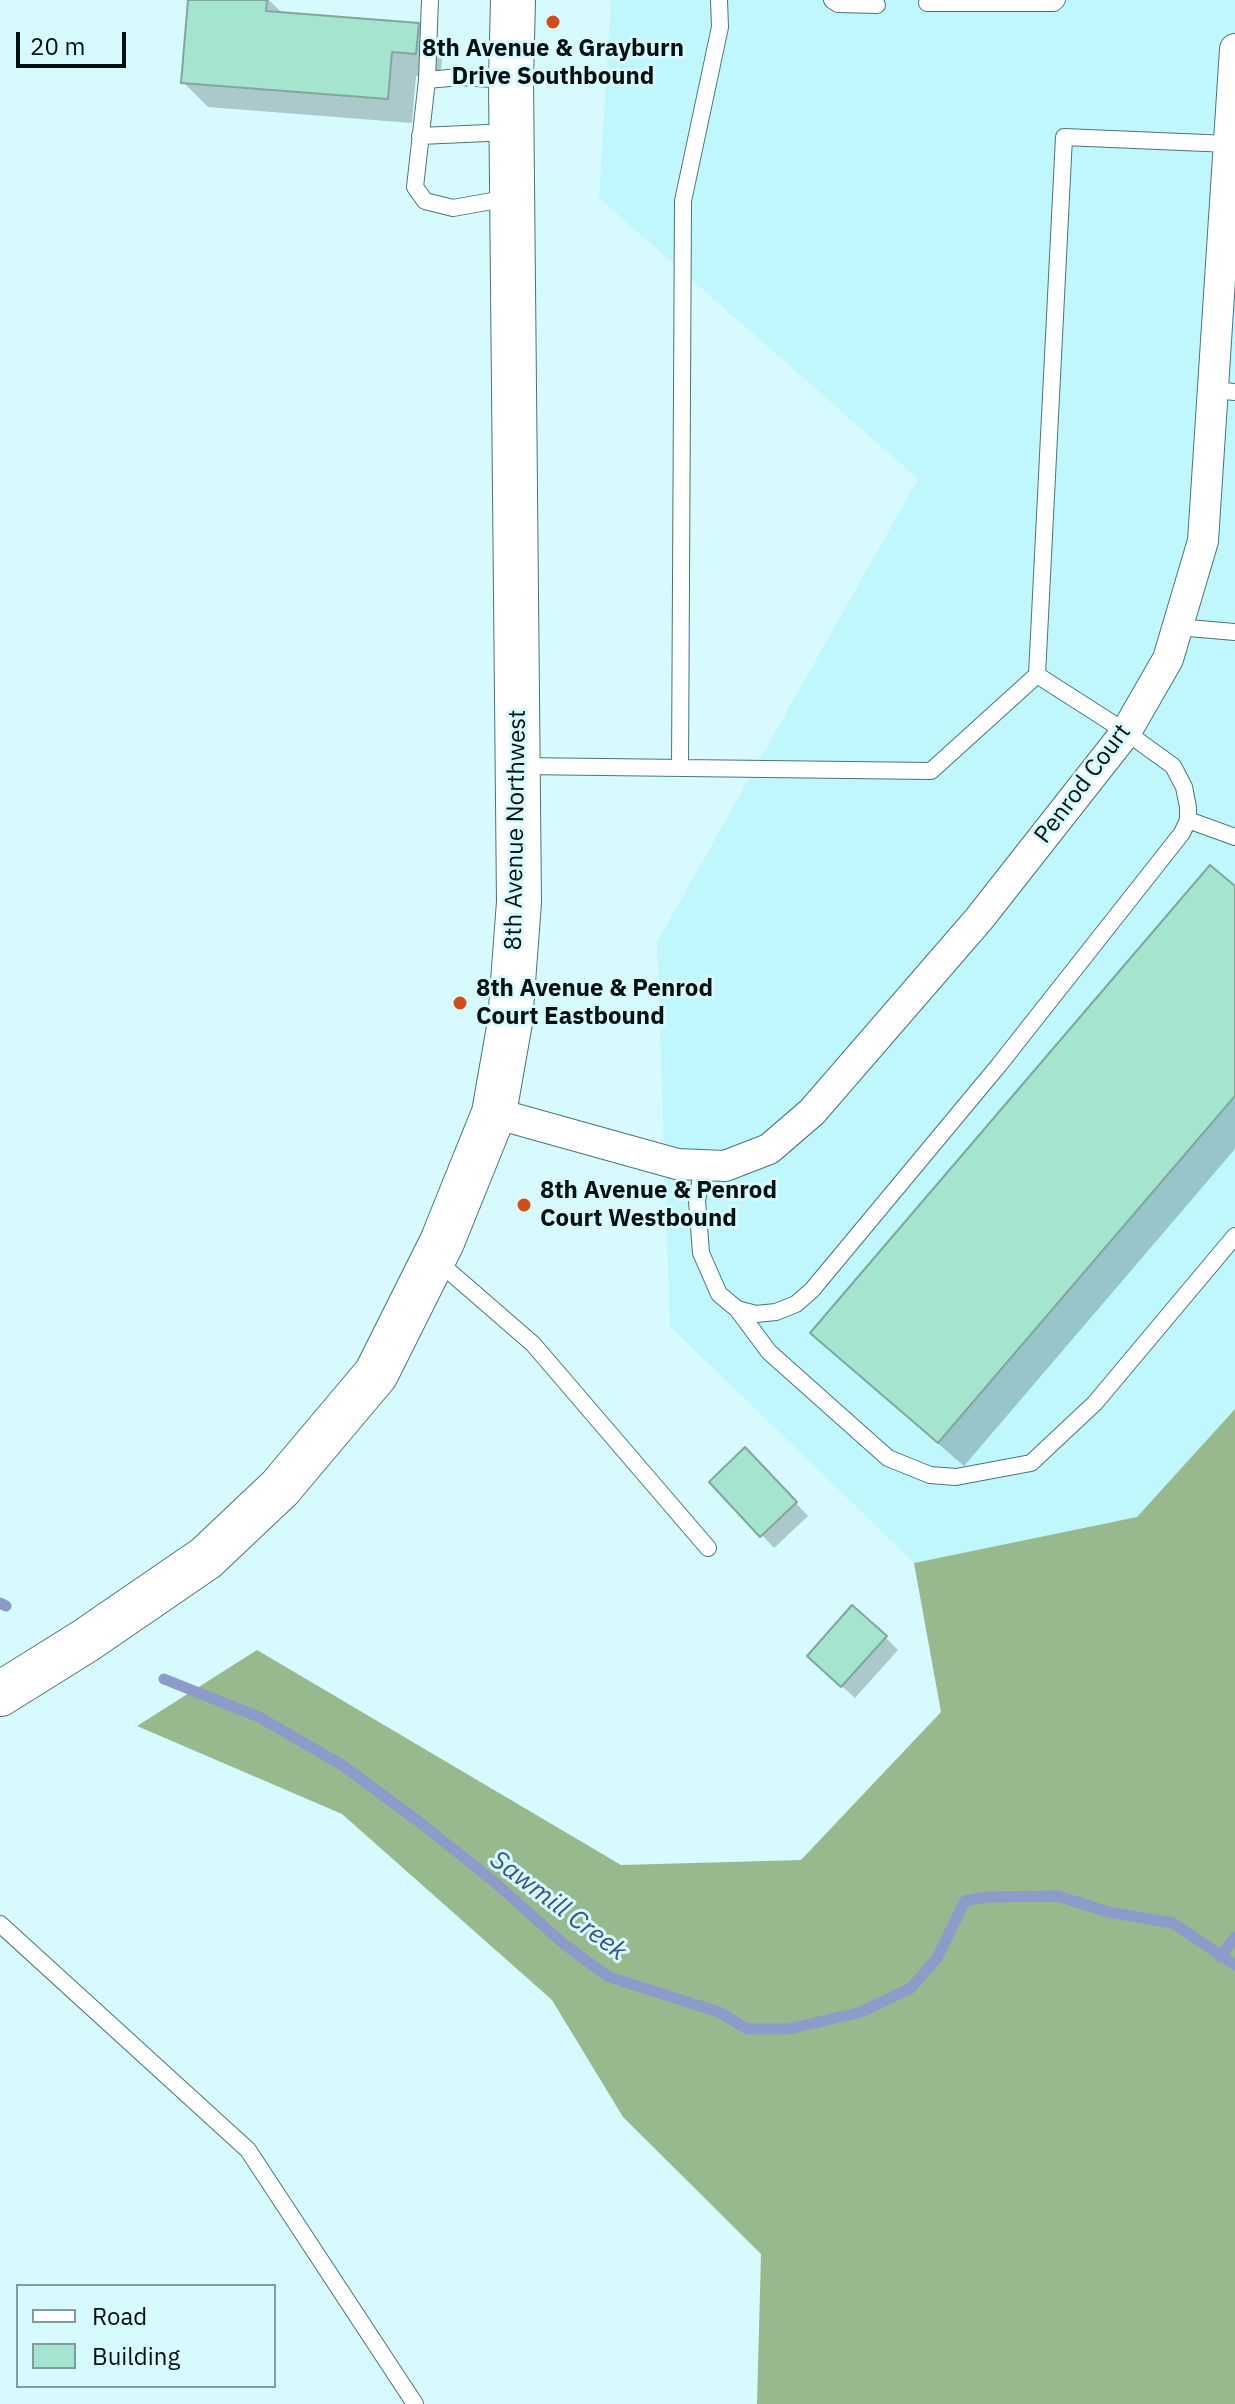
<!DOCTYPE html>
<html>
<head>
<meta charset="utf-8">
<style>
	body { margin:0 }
	#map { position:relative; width:1235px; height:2404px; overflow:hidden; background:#d6fafe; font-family:"IBM Plex Sans",sans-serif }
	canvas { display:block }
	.legend { position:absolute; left:16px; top:2284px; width:260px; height:104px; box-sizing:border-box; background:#d6fafe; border:2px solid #819ca0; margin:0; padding:10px 14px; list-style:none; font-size:24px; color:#021012 }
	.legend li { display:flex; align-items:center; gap:16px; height:40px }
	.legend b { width:40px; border:2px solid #819ca0 }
	.scale { position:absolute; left:16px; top:32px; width:110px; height:36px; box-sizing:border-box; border:4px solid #021012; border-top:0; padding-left:10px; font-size:24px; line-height:28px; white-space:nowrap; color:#021012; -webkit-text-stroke:6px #d6fafe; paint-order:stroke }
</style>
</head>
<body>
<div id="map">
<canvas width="1235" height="2404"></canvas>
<ul class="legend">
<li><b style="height:10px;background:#fff"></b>Road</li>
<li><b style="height:22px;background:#a5e4cf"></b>Building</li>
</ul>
<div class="scale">20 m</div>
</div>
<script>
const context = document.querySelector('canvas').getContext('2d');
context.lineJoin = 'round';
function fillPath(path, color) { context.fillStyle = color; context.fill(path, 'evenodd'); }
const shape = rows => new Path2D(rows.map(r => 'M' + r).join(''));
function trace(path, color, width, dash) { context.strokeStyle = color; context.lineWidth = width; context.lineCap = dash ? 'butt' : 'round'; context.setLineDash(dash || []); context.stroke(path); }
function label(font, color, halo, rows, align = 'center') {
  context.font = font + ' "IBM Plex Sans",sans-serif'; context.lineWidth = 6; context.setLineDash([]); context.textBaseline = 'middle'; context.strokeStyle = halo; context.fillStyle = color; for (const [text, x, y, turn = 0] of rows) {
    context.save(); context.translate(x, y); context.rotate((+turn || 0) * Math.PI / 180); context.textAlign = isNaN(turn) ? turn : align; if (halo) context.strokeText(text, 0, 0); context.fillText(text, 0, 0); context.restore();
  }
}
fillPath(shape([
	[611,0,1235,0,1235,1409,1137,1517,914,1563,670,1326,657,942,918,479,599,198]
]), '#bff7fd');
fillPath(shape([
	[1235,1409,1235,2404,757,2404,761,2254,623,2117,552,2000,342,1814,137,1726,257,1650,621,1865,801,1860,941,1712,914,1563,1137,1517]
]), '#97b98d');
fillPath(shape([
	[190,0,269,0,284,15,418,25,443,50,440,78,416,76,412,123,208,107,183,82],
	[1235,888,1235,1149,964,1466,838,1357,813,1333],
	[758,1462,808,1516,774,1548,712,1482],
	[885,1637,898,1650,855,1698,822,1668]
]), '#0003');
trace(shape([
	[0,1603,6,1606],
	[164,1679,259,1717,342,1765,418,1821,492,1880,565,1945,609,1977,719,2012,747,2029,789,2029,861,2012,911,1988,937,1958,965,1901,987,1897,1058,1896,1108,1912,1173,1923,1235,1965],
	[1220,1957,1235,1937]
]), '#8c9bca', 11);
const building = shape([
	[188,0,267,0,266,11,419,23,416,54,392,52,388,99,181,83,188,0],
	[1210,865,1235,886,1235,1096,938,1443,810,1333,1210,865],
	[745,1447,797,1502,760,1537,709,1482,745,1447],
	[852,1605,887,1636,841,1687,807,1656,852,1605]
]);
fillPath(building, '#a5e4cf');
trace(building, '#80a79a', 2);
const lane = shape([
	[430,0,427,80,460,77,509,80],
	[832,0,838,4,877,5],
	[927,3,1054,3,1057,0],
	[427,80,415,187,425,201,453,208,509,198],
	[420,136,510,132],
	[1213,390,1235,392],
	[1177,627,1235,632],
	[519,766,931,771,1037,675],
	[680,768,683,201,720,27,719,0],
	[1188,820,1235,837],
	[703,1165,697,1201,701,1253,719,1294,737,1309,756,1314,776,1312,796,1304,812,1290,999,1065,1182,833,1188,820,1188,807,1184,787,1173,766,1126,732,1037,675,1064,137,1229,144],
	[435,1259,533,1344,708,1548],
	[737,1309,769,1352,888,1458,930,1475,956,1477,1031,1463,1095,1403,1235,1236],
	[0,1924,248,2150,415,2404]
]);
const street = shape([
	[494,1113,677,1164,725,1166,769,1149,812,1112,979,919,1126,732,1168,659,1203,541,1235,49]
]);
const secondary = shape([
	[0,1694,85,1641,206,1558,280,1488,376,1374,442,1242,494,1113,510,1022,519,902,511,80,513,0]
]);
trace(lane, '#4a7478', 18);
trace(street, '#4a7478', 32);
trace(secondary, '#4a7478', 46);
trace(lane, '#fff', 16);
trace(street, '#fff', 30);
trace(secondary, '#fff', 44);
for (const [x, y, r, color] of [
	[553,22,8,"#d44d19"],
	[460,1003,8,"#d44d19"],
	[524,1205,8,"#d44d19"]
]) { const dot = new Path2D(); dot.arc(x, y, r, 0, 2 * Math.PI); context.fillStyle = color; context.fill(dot); trace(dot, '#d6fafe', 3); }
label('bold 24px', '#021012', '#d6fafe', [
	["8th Avenue & Grayburn",553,49,"center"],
	["Drive Southbound",553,77,"center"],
	["8th Avenue & Penrod",476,989],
	["Court Eastbound",476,1017],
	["8th Avenue & Penrod",540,1191],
	["Court Westbound",540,1219]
], 'left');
label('24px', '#021012', '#d6fafe', [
	["Penrod Court",1083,784,-53],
	["8th Avenue Northwest",516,830,-89]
]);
label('italic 26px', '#40508c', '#d6fafe', [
	["Sawmill Creek",558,1906,37]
]);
</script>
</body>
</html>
